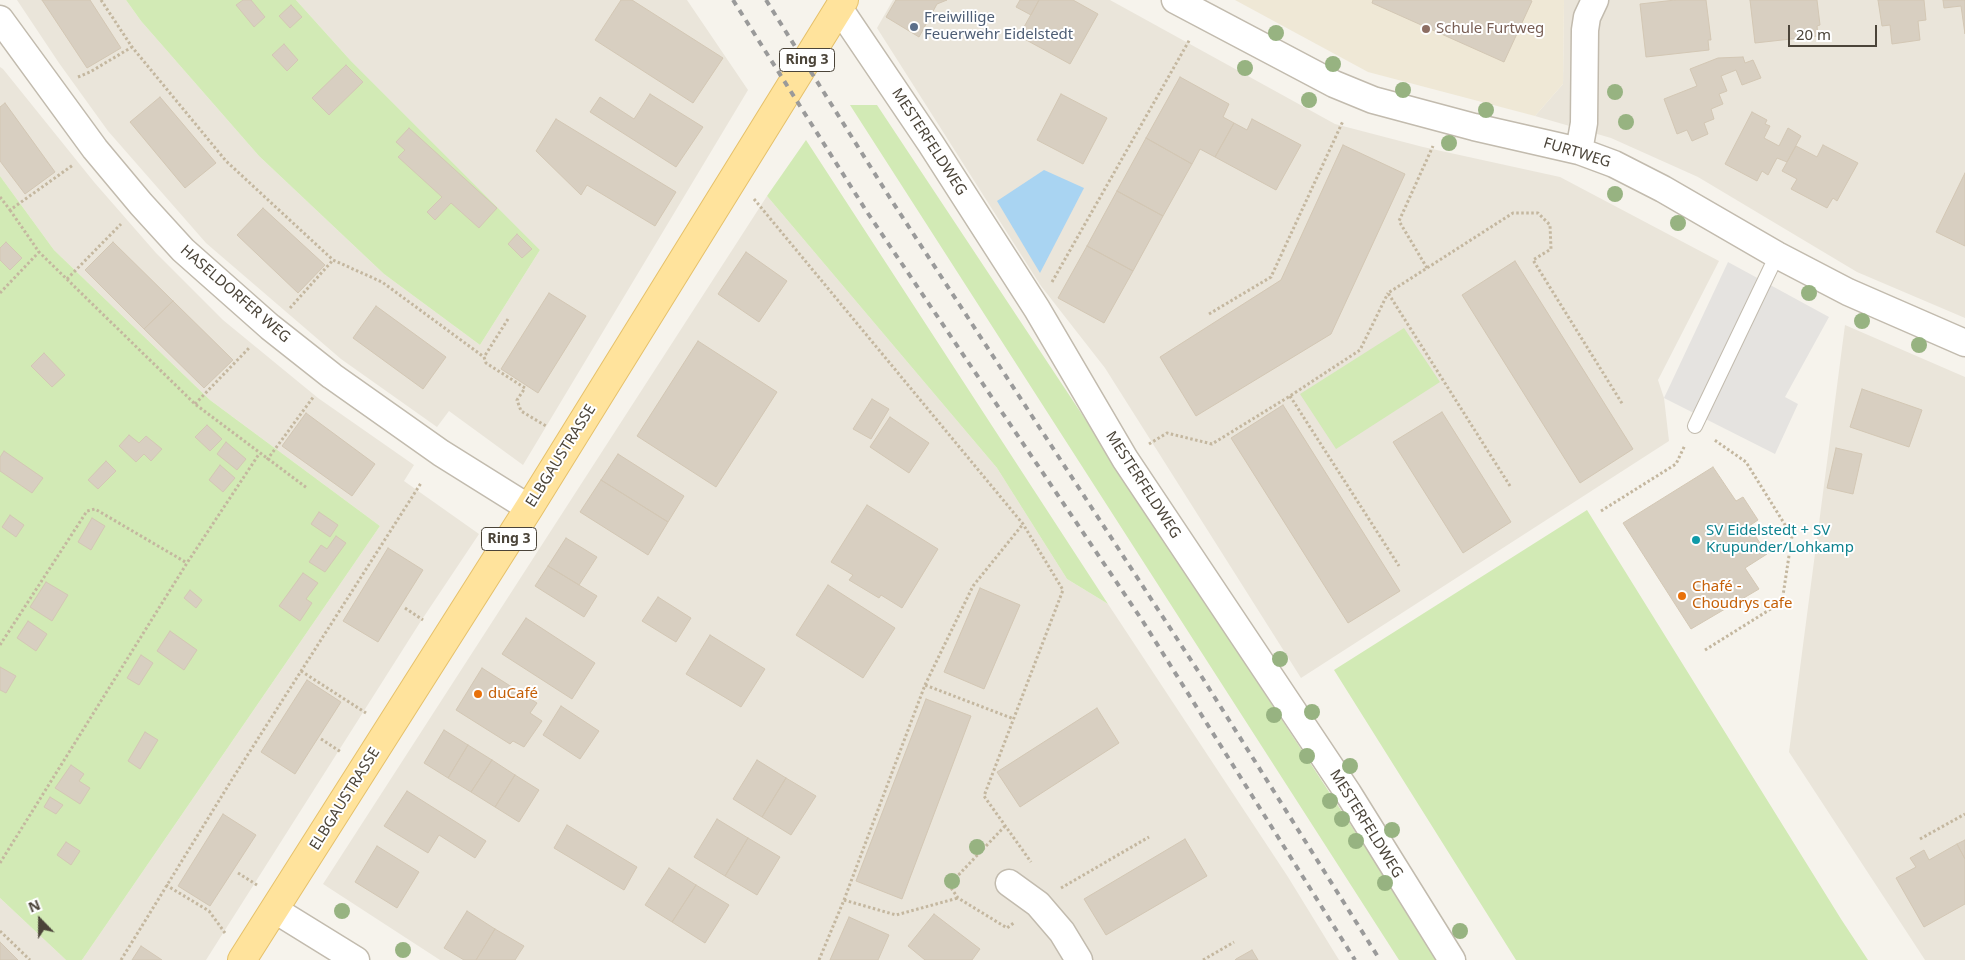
<!DOCTYPE html>
<html>
<head>
<meta charset="utf-8">
<style>
	body { margin:0 }
	#map { position:relative; width:1965px; height:960px; overflow:hidden; background:#f6f3ec; font-family:"Noto Sans",sans-serif }
	canvas { display:block }
	.north { position:absolute; left:15px; top:895px; width:50px; height:50px; -webkit-text-stroke:4px #fff; paint-order:stroke; rotate:338deg; font-size:14px; font-weight:700; line-height:20px; text-align:center; color:#4b4439 }
	.north::after { content:''; display:block; margin:auto; width:18px; height:22px; background:#4b4439; clip-path:polygon(50% 0,100% 100%,50% 72%,0 100%) }
	.scale { position:absolute; left:1788px; top:25px; width:89px; height:22px; box-sizing:border-box; border:2px solid #4b4439; border-top:0; padding-left:6px; font-size:15px; line-height:18px; white-space:nowrap; color:#4b4439; -webkit-text-stroke:4px #fff; paint-order:stroke }
</style>
</head>
<body>
<div id="map">
<canvas width="1965" height="960"></canvas>
<div class="north">N</div>
<div class="scale">20 m</div>
</div>
<script>
const context = document.querySelector('canvas').getContext('2d');
context.lineJoin = 'round';
function fillPath(path, color) { context.fillStyle = color; context.fill(path, 'evenodd'); }
const shape = rows => new Path2D(rows.map(r => 'M' + r).join(''));
function trace(path, color, width, dash) { context.strokeStyle = color; context.lineWidth = width; context.lineCap = dash ? 'butt' : 'round'; context.setLineDash(dash || []); context.stroke(path); }
function label(font, color, halo, rows, align = 'center') {
  context.font = font + ' "Noto Sans",sans-serif'; context.lineWidth = 4; context.setLineDash([]); context.textBaseline = 'middle'; context.strokeStyle = halo; context.fillStyle = color; for (const [text, x, y, turn = 0] of rows) {
    context.save(); context.translate(x, y); context.rotate((+turn || 0) * Math.PI / 180); context.textAlign = isNaN(turn) ? turn : align; if (halo) context.strokeText(text, 0, 0); context.fillText(text, 0, 0); context.restore();
  }
}
fillPath(shape([
	[17,0,126,0,141,21,259,156,384,274,480,345,540,250,351,61,296,0,687,0,748,90,523,465,449,411,437,427,341,359,206,243,108,131,59,63],
	[893,0,1110,0,1335,124,1423,147,1560,177,1719,261,1658,380,1664,398,1669,441,1301,678,1105,368,1041,286,877,28],
	[1564,0,1965,0,1965,318,1857,272,1698,177,1611,138,1535,116,1563,84],
	[0,67,3,69,94,182,156,253,223,320,318,398,414,465,404,481,479,534,419,624,206,960,82,960,380,526,210,400,54,250,0,176],
	[767,196,997,468,1067,579,1108,604,1288,877,1339,960,440,960,323,884],
	[1845,325,1965,377,1965,960,1925,960,1789,752],
	[0,898,66,960,0,960]
]), '#eae5da');
fillPath(shape([
	[1235,0,1564,0,1563,84,1535,116,1368,72]
]), '#efe8d6');
fillPath(shape([
	[126,0,296,0,351,61,540,250,480,345,384,274,259,156,141,21],
	[850,105,877,105,1097,437,1439,960,1399,960],
	[806,140,1108,604,1067,579,997,468,767,196],
	[0,176,54,250,210,400,380,526,82,960,66,960,0,898],
	[1404,328,1440,382,1336,449,1300,394],
	[1587,510,1841,919,1868,960,1516,960,1334,670]
]), '#d2eab5');
fillPath(shape([
	[1728,262,1829,317,1785,397,1798,404,1775,454,1664,398]
]), '#e5e3e0');
fillPath(shape([
	[1044,170,1084,188,1040,273,997,201]
]), '#a9d4f2');
const building = shape([
	[42,0,90,0,121,48,87,68,42,0],
	[243,0,251,0,265,17,254,27,236,5,243,0],
	[621,0,632,0,723,58,693,103,595,40,621,0],
	[896,0,947,0,937,4,919,37,886,17,896,0],
	[1020,0,1039,0,1031,15,1016,7,1020,0],
	[1039,0,1073,0,1098,14,1070,64,1019,36,1039,0],
	[1373,0,1530,0,1532,1,1504,62,1372,3,1373,0],
	[1675,0,1706,0,1711,40,1708,40,1709,50,1646,57,1640,4,1675,0],
	[1750,0,1817,0,1820,25,1817,26,1818,36,1755,43,1750,0],
	[1878,0,1924,0,1926,20,1918,21,1920,40,1892,44,1890,25,1882,26,1878,0],
	[1943,0,1965,0,1965,34,1961,6,1944,8,1943,0],
	[291,5,302,17,290,28,279,16,291,5],
	[284,44,298,60,287,71,272,55,284,44],
	[1743,57,1745,63,1753,60,1761,78,1742,85,1736,70,1721,76,1727,91,1719,94,1723,104,1711,109,1714,119,1704,123,1708,134,1692,141,1687,130,1677,134,1664,99,1697,86,1690,69,1718,58,1743,57],
	[346,65,363,82,329,115,312,98,346,65],
	[1180,77,1229,104,1223,117,1234,123,1215,157,1200,149,1192,164,1146,138,1180,77],
	[650,94,703,127,676,167,590,112,600,97,634,119,650,94],
	[1061,94,1107,118,1083,164,1037,140,1061,94],
	[160,97,216,163,185,188,130,122,160,97],
	[5,103,55,172,25,194,0,161,0,107,5,103],
	[1752,112,1767,120,1765,124,1770,126,1764,138,1779,146,1788,128,1801,136,1787,162,1777,158,1768,175,1762,171,1757,181,1725,164,1752,112],
	[556,119,676,192,655,226,587,185,581,195,536,151,556,119],
	[1252,119,1301,145,1276,190,1215,157,1234,123,1247,130,1252,119],
	[409,128,497,208,479,228,451,203,435,220,427,212,442,197,398,157,405,150,396,142,409,128],
	[1146,138,1192,164,1163,216,1117,191,1146,138],
	[1343,145,1405,174,1331,334,1196,416,1160,357,1281,280,1343,145],
	[1823,145,1858,163,1837,201,1833,198,1827,208,1791,189,1797,179,1782,171,1796,146,1817,157,1823,145],
	[1965,173,1965,246,1936,232,1965,173],
	[1117,191,1163,216,1133,271,1087,246,1117,191],
	[263,208,325,265,298,293,237,235,263,208],
	[517,234,532,249,522,258,508,244,517,234],
	[6,242,22,258,10,270,0,260,0,248,6,242],
	[113,242,173,301,144,329,85,270,113,242],
	[1087,246,1133,271,1104,323,1058,298,1087,246],
	[746,252,787,281,759,322,718,294,746,252],
	[1515,261,1633,449,1580,483,1462,295,1515,261],
	[549,293,586,316,538,393,501,369,549,293],
	[173,301,233,360,204,388,144,329,173,301],
	[376,306,446,357,423,389,353,338,376,306],
	[698,341,777,392,716,487,637,436,698,341],
	[44,353,65,375,52,387,31,366,44,353],
	[1862,389,1922,410,1909,447,1850,427,1862,389],
	[872,399,889,409,871,439,853,429,872,399],
	[1283,405,1400,591,1348,623,1231,438,1283,405],
	[1442,412,1511,522,1463,553,1393,442,1442,412],
	[306,413,375,464,352,496,282,446,306,413],
	[890,417,929,443,909,473,870,447,890,417],
	[207,425,222,439,210,451,195,437,207,425],
	[129,435,139,443,146,436,162,449,151,461,144,454,136,462,119,446,129,435],
	[226,442,246,459,237,470,217,454,226,442],
	[1836,448,1862,454,1853,494,1827,488,1836,448],
	[4,451,43,478,32,493,0,471,0,457,4,451],
	[618,454,684,496,668,522,601,480,618,454],
	[106,461,116,471,98,489,88,480,106,461],
	[220,465,235,478,223,492,209,480,220,465],
	[1713,467,1736,501,1743,497,1758,520,1749,526,1767,554,1745,568,1759,589,1691,629,1623,523,1713,467],
	[601,480,668,522,648,555,580,512,601,480],
	[867,505,938,549,902,608,881,595,879,598,849,580,853,575,831,562,867,505],
	[319,512,338,525,330,537,311,524,319,512],
	[10,515,24,525,16,537,2,527,10,515],
	[92,518,105,526,91,550,78,542,92,518],
	[336,536,346,543,325,572,309,562,321,545,327,549,336,536],
	[566,538,597,557,579,585,548,566,566,538],
	[388,548,423,570,378,642,343,621,388,548],
	[548,566,597,596,584,617,535,586,548,566],
	[303,573,318,583,306,599,312,603,300,621,279,606,303,573],
	[46,582,68,595,52,621,30,607,46,582],
	[828,585,895,628,863,678,796,635,828,585],
	[980,588,1020,605,984,689,944,672,980,588],
	[190,590,202,600,196,608,184,598,190,590],
	[658,597,691,618,676,642,642,621,658,597],
	[526,618,595,663,572,699,502,654,526,618],
	[28,621,47,634,36,651,17,638,28,621],
	[170,631,197,650,184,670,157,651,170,631],
	[710,635,765,669,741,707,686,674,710,635],
	[141,655,153,663,139,685,127,678,141,655],
	[0,667,16,676,6,693,0,690,0,667],
	[482,668,537,703,530,713,542,721,524,747,513,741,510,744,456,710,482,668],
	[307,680,341,702,295,774,261,752,307,680],
	[926,699,971,716,902,899,856,881,926,699],
	[561,706,599,731,580,759,543,735,561,706],
	[1097,708,1119,743,1020,807,997,772,1097,708],
	[444,730,468,745,448,778,424,763,444,730],
	[145,732,158,740,140,769,128,761,145,732],
	[468,745,492,760,471,792,448,778,468,745],
	[492,760,515,775,495,807,471,792,492,760],
	[757,760,786,778,762,817,733,799,757,760],
	[71,765,84,774,79,781,90,788,80,804,55,788,71,765],
	[515,775,539,790,519,822,495,807,515,775],
	[786,778,816,796,791,835,762,817,786,778],
	[407,791,486,841,475,858,439,835,428,853,384,826,407,791],
	[50,797,63,805,56,814,44,807,50,797],
	[223,814,256,835,210,906,178,886,223,814],
	[717,819,748,838,725,876,694,857,717,819],
	[567,825,637,867,624,890,554,848,567,825],
	[748,838,780,857,757,895,725,876,748,838],
	[1185,839,1207,876,1106,935,1084,899,1185,839],
	[1965,840,1965,859,1957,844,1965,840],
	[66,842,80,851,71,865,57,855,66,842],
	[1957,844,1965,859,1965,904,1924,927,1896,878,1916,867,1910,858,1924,850,1929,860,1957,844],
	[377,846,419,872,397,908,355,882,377,846],
	[669,868,696,885,672,922,645,905,669,868],
	[696,885,729,905,705,943,672,922,696,885],
	[467,911,495,929,476,960,464,960,444,948,467,911],
	[934,914,980,949,972,960,925,960,908,946,934,914],
	[849,917,889,935,878,960,830,960,849,917],
	[495,929,524,946,515,960,476,960,495,929],
	[0,942,18,960,0,960,0,942],
	[141,946,162,960,132,960,141,946],
	[1252,950,1258,960,1235,960,1236,959,1252,950]
]);
fillPath(building, '#d8cfc1');
trace(building, '#d3c7b4', 1);
const service = shape([
	[1695,426,1777,255]
]);
const minor = shape([
	[1175,0,1334,84,1373,100,1474,127,1579,151,1614,164,1663,189,1777,255,1848,292,1965,343],
	[839,8,931,144,1037,309,1125,459,1348,793,1452,960],
	[0,19,95,149,141,204,183,250,270,327,332,376,441,453,529,508],
	[1579,151,1584,123,1585,30,1587,17,1595,0],
	[1009,883,1038,904,1062,932,1079,960],
	[275,910,356,960]
]);
const primary = shape([
	[242,960,529,508,844,0]
]);
trace(service, '#c2bbae', 16);
trace(minor, '#c2bbae', 29);
trace(primary, '#e6c16a', 30);
trace(shape([
	[101,0,132,47,226,161,333,260,382,282,484,357],
	[78,77,90,72,132,47],
	[0,197,10,210,73,165],
	[754,199,1023,524,1063,590,984,796,1031,862],
	[10,210,39,252,195,404,307,488],
	[1427,268,1399,221,1433,146],
	[67,279,121,224],
	[1052,282,1190,39],
	[0,293,39,252],
	[290,308,333,260],
	[1209,314,1271,277,1343,121],
	[508,319,484,357,486,363,525,388,517,400,521,411,546,426],
	[1290,396,1399,566],
	[195,404,250,347],
	[1149,444,1167,433,1212,444,1290,396,1360,350,1388,293],
	[267,460,314,396],
	[1510,486,1388,293,1513,213,1538,213,1550,225,1551,249,1533,260,1623,405],
	[1601,511,1676,464,1685,445],
	[405,608,423,620],
	[0,645,87,511,95,509,187,563],
	[1705,650,1782,602,1792,536,1746,462,1713,439],
	[301,671,366,713],
	[925,685,973,586,1023,524],
	[321,739,341,752],
	[1005,826,949,885,958,898,1007,928,1015,922],
	[1920,839,1965,814],
	[0,863,187,563,259,454],
	[238,873,257,885],
	[166,885,209,911,225,933],
	[1061,888,1149,837],
	[844,900,896,915,958,898],
	[0,931,30,960],
	[121,960,231,781,421,483],
	[819,960,844,900,925,685,1014,719],
	[1203,960,1234,942]
]), '#c4b79f', 3, [2.5, 2.5]);
trace(service, '#fff', 14);
trace(minor, '#fff', 26);
trace(primary, '#ffe39c', 28);
trace(shape([
	[733,0,867,212,1142,620,1355,960],
	[766,0,890,198,1200,674,1380,960]
]), '#9a9a9a', 4, [6, 6]);
context.fillStyle = '#97b381';
for (const [x, y] of [
	[1276,33],
	[1333,64],
	[1245,68],
	[1403,90],
	[1615,92],
	[1309,100],
	[1486,110],
	[1626,122],
	[1449,143],
	[1615,194],
	[1678,223],
	[1809,293],
	[1862,321],
	[1919,345],
	[1280,659],
	[1312,712],
	[1274,715],
	[1307,756],
	[1350,766],
	[1330,801],
	[1342,819],
	[1392,830],
	[1356,841],
	[977,847],
	[952,881],
	[1385,883],
	[342,911],
	[1460,931],
	[403,950]
]) { context.beginPath(); context.arc(x, y, 8, 0, 2 * Math.PI); context.fill(); }
for (const [x, y, r, color] of [
	[914,27,5,"#5c6f8a"],
	[1426,29,5,"#8d6e63"],
	[1696,540,5,"#0f9aa8"],
	[1682,596,5,"#e8710a"],
	[478,694,5,"#e8710a"]
]) { const dot = new Path2D(); dot.arc(x, y, r, 0, 2 * Math.PI); context.fillStyle = color; context.fill(dot); trace(dot, '#fff', 2); }
for (const [x, y, w] of [
	[807,60,55],
	[509,539,55]
]) { const box = new Path2D(); box.roundRect(x - w / 2, y - 11.5, w, 23, 4); context.fillStyle = '#fff'; context.fill(box); trace(box, '#4b4439', 1); }
label('bold 14px', '#4b4439', null, [
	["Ring 3",807,60],
	["Ring 3",509,539]
]);
label('15px', '#4e5e75', '#fff', [
	["Freiwillige",924,18],
	["Feuerwehr Eidelstedt",924,35]
], 'left');
label('15px', '#785e54', '#fff', [
	["Schule Furtweg",1436,29]
], 'left');
label('15px', '#4b4439', '#fff', [
	["MESTERFELDWEG",929,142,57],
	["FURTWEG",1577,153,17],
	["HASELDORFER WEG",235,294,41],
	["ELBGAUSTRASSE",561,456,-58],
	["MESTERFELDWEG",1143,485,57],
	["ELBGAUSTRASSE",345,799,-58],
	["MESTERFELDWEG",1366,824,58]
]);
label('15px', '#0d838f', '#fff', [
	["SV Eidelstedt + SV",1706,531],
	["Krupunder/Lohkamp",1706,548]
], 'left');
label('15px', '#c56008', '#fff', [
	["Chafé -",1692,587],
	["Choudrys cafe",1692,604],
	["duCafé",488,694]
], 'left');
</script>
</body>
</html>
